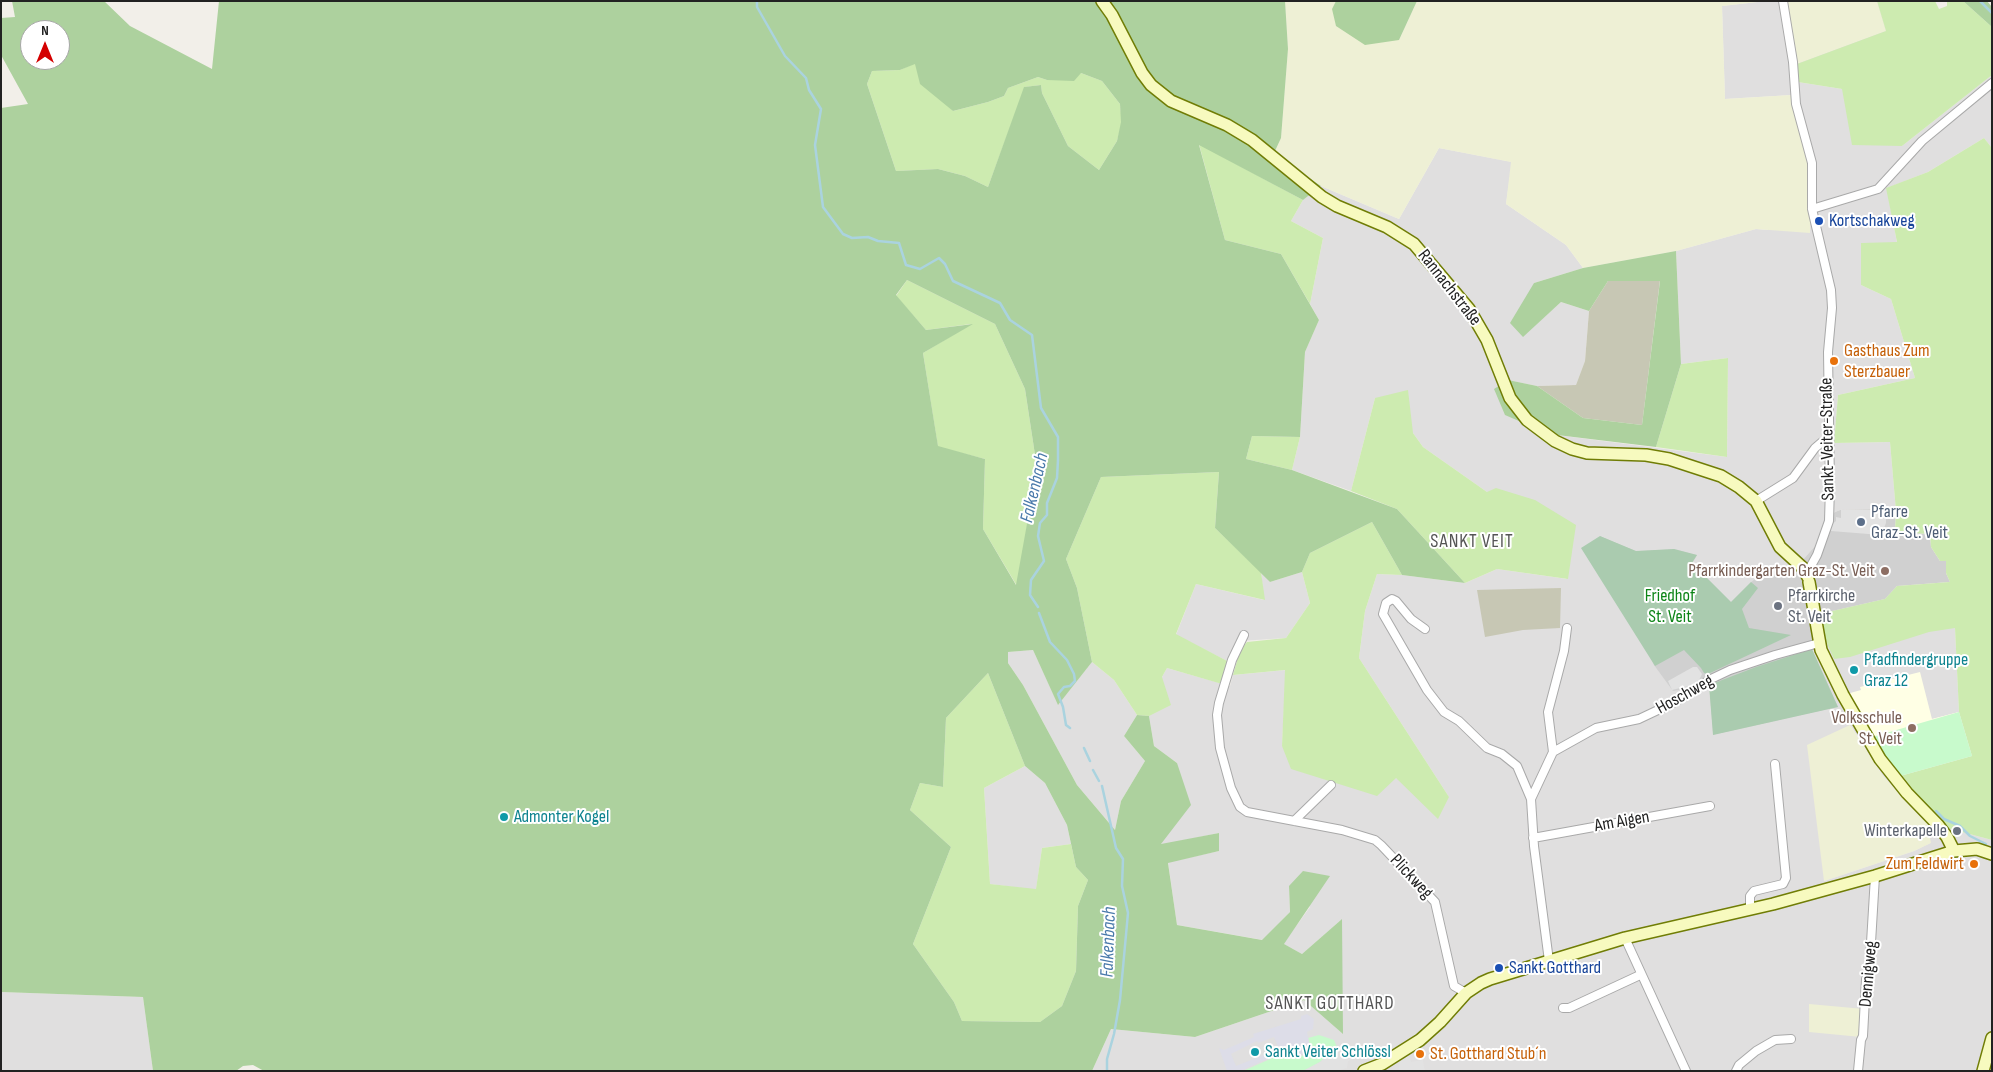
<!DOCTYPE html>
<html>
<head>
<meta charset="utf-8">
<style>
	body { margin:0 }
	#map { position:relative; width:1993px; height:1072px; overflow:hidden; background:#f2efe9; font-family:"Sofia Sans Condensed",sans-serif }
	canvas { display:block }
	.frame { position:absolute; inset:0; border:2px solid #222; pointer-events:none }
	.north { position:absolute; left:20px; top:20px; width:50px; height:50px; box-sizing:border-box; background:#fff; border:1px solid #a7a7a7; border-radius:50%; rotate:0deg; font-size:14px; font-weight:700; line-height:20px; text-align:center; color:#222 }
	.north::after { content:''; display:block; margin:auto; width:18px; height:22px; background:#d40000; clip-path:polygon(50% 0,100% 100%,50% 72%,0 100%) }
</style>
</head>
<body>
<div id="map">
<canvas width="1993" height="1072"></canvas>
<div class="frame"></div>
<div class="north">N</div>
</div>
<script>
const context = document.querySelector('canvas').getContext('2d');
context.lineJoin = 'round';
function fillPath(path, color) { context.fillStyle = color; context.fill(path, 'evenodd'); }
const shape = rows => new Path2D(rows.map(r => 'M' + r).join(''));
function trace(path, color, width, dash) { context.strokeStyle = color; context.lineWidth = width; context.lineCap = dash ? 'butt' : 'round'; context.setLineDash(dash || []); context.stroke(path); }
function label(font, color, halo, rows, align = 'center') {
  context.font = font + ' "Sofia Sans Condensed",sans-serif'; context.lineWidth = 4; context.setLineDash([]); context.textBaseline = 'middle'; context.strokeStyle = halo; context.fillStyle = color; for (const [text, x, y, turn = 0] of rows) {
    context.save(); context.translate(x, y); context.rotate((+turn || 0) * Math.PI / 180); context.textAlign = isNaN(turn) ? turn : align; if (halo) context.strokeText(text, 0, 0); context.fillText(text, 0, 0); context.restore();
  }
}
fillPath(shape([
	[1766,1,1877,1,1886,31,1798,82,1842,89,1902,146,1992,75,1992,148,1984,138,1928,172,1887,188,1897,243,1861,243,1861,285,1891,299,1915,378,1838,395,1834,443,1890,442,1896,511,1879,509,1840,510,1833,513,1815,546,1795,569,1751,582,1731,602,1692,563,1696,555,1673,549,1636,551,1600,536,1709,685,1713,735,1837,707,1812,649,1812,621,1828,612,1885,599,1897,586,1955,628,1959,712,1932,719,1893,769,1947,828,1992,840,1992,1071,1092,1071,1111,1029,1195,1037,1304,1000,1342,1033,1341,920,1302,954,1283,944,1310,907,1289,886,1290,912,1263,940,1177,925,1168,862,1219,851,1219,833,1161,845,1177,763,1154,746,1149,716,1162,677,1167,668,1230,686,1233,675,1286,670,1282,746,1396,778,1449,797,1359,658,1365,611,1377,574,1402,575,1465,583,1497,569,1567,579,1487,492,1423,447,1413,433,1375,398,1351,491,1292,470,1300,437,1305,352,1319,320,1310,304,1323,238,1291,221,1303,200,1321,186,1399,219,1439,148,1512,162,1506,204,1566,245,1583,268,1534,283,1523,336,1561,302,1589,311,1585,361,1576,385,1537,386,1507,380,1549,434,1727,457,1728,358,1681,364,1676,251,1756,229,1768,230,1792,95,1725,99,1722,6],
	[1851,726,1883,776,1927,822,1930,843,1914,851,1824,881],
	[1261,572,1270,582,1302,572,1310,603,1286,638,1241,641,1229,662,1176,635,1196,584,1264,600],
	[1033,650,1058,704,1092,662,1114,680,1137,715,1124,736,1145,761,1121,801,1115,830,1077,785,1023,685,1008,663,1008,652],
	[1025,766,1045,783,1067,825,1071,844,1042,848,1036,890,990,884,984,788],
	[1,992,143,997,153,1071,1,1071]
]), '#e0dfdf');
fillPath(shape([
	[1920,672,1932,719,1959,712,1900,776,1843,695,1861,690,1860,687]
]), '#ffffe5');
fillPath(shape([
	[1879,509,1896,511,1895,532,1930,534,1931,547,1940,561,1946,561,1946,573,1950,582,1897,586,1885,599,1828,612,1812,621,1817,647,1812,650,1838,707,1713,735,1709,685,1673,691,1654,665,1600,536,1636,551,1674,549,1697,555,1692,563,1731,602,1751,582,1772,567,1795,569,1815,546,1833,513,1840,510]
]), '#d0d0d0');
fillPath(shape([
	[1660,280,1642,425,1583,418,1537,386,1576,385,1585,361,1589,311,1608,281],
	[1561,588,1560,628,1523,630,1485,637,1477,590]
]), '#c7c7b4');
fillPath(shape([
	[1285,1,1336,1,1332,9,1399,40,1417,1,1766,1,1722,6,1725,99,1792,95,1811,146,1810,233,1756,229,1676,251,1583,268,1566,245,1506,204,1511,162,1439,148,1399,219,1321,186,1300,172,1275,151,1281,138,1288,49],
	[1783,1,1877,1,1886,31,1797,64],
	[1850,725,1883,776,1927,822,1931,843,1914,851,1824,881,1807,745],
	[1809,1004,1864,1009,1861,1037,1809,1032]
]), '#eef0d5');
fillPath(shape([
	[1877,1,1935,1,1939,9,1947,6,1947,1,1963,1,1992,27,1992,75,1902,146,1852,145,1842,89,1798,82,1797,64,1886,31],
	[915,63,953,111,988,102,1004,96,1008,88,1038,77,1047,80,1081,73,1102,81,1120,104,1122,122,1117,141,1099,170,1068,146,1042,93,1041,85,1025,87,988,187,965,176,938,169,896,171,867,84,872,71,900,70],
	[1984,138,1992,148,1992,840,1947,828,1900,776,1972,756,1959,712,1955,628,1929,632,1850,657,1834,659,1826,641,1821,616,1828,612,1885,599,1897,586,1950,582,1946,573,1946,561,1940,561,1931,547,1930,534,1895,532,1896,511,1890,442,1834,443,1838,395,1915,378,1891,299,1861,285,1861,243,1897,242,1886,188,1928,172],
	[1199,144,1303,200,1291,221,1323,238,1310,304,1281,254,1225,240],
	[907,280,995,324,1025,389,1037,468,1017,586,983,529,985,459,938,447,923,353,971,324,926,330,896,296],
	[1728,358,1727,457,1656,447,1681,364],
	[1408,390,1413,433,1423,447,1487,492,1496,488,1535,500,1576,525,1568,579,1497,569,1465,583,1397,509,1351,491,1375,398],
	[1252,436,1300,437,1292,470,1246,459],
	[1219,472,1215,528,1261,572,1265,600,1196,584,1176,634,1229,662,1222,684,1167,668,1162,677,1171,705,1149,716,1137,715,1114,680,1092,662,1077,588,1066,559,1101,477],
	[1372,522,1402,575,1377,574,1365,611,1359,658,1449,797,1438,819,1396,778,1377,796,1291,769,1282,746,1285,670,1233,675,1240,650,1247,642,1286,638,1310,603,1302,572,1310,553],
	[988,673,1025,766,984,788,990,884,1036,889,1042,848,1071,844,1076,867,1088,880,1078,906,1076,971,1062,1006,1040,1022,962,1021,954,1002,913,944,951,847,910,810,920,783,943,787,946,718]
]), '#cdebb0');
fillPath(shape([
	[12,1,104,1,130,26,212,69,219,1,1285,1,1288,49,1281,138,1275,151,1300,172,1321,186,1303,200,1199,145,1225,240,1281,254,1319,320,1305,352,1300,437,1252,436,1246,459,1292,470,1397,509,1465,583,1402,575,1372,522,1310,553,1302,572,1270,582,1215,528,1219,472,1101,477,1066,559,1077,588,1092,662,1058,705,1033,650,1008,652,1008,663,1023,685,1077,785,1115,830,1121,801,1145,761,1124,736,1137,715,1149,716,1154,746,1177,763,1191,805,1161,844,1219,833,1219,851,1168,863,1177,925,1262,940,1290,912,1289,886,1303,871,1330,876,1284,944,1302,954,1342,919,1343,1034,1304,1000,1195,1037,1111,1029,1092,1071,264,1071,253,1065,243,1066,236,1071,153,1071,143,997,1,992,1,108,28,104,1,55,1,18,15,17],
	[30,30,60,30,60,60,30,60],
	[915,64,920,84,953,111,988,102,1004,96,1008,88,1038,77,1047,80,1074,81,1081,73,1102,81,1120,104,1121,122,1117,141,1099,170,1068,146,1042,93,1041,85,1024,87,988,187,965,176,938,169,896,171,867,84,872,71,900,70],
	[907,280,995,324,1025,389,1037,468,1016,585,983,529,985,459,938,446,923,353,973,324,926,330,896,295],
	[988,673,1025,766,1045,783,1067,825,1076,867,1088,880,1078,906,1076,971,1062,1006,1040,1022,962,1021,954,1002,913,944,951,847,910,810,920,783,943,787,946,718],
	[1336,1,1417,1,1399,40,1365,45,1336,26,1332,9],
	[1963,1,1987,1,1992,7,1992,27],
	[1676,251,1681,364,1656,447,1549,434,1505,415,1494,389,1508,380,1537,386,1583,418,1642,425,1660,281,1608,281,1589,311,1561,302,1523,337,1510,323,1534,283,1583,268]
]), '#add19e');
fillPath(shape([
	[1600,536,1636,551,1674,549,1697,555,1692,563,1731,602,1751,582,1758,588,1742,609,1749,628,1791,635,1708,674,1704,673,1701,668,1684,650,1655,666,1581,548],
	[1812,649,1838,707,1713,735,1709,685,1756,667]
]), '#aacbaf');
fillPath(shape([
	[1959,712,1972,756,1900,776,1872,737],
	[1319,1035,1334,1040,1337,1047,1320,1062,1303,1071,1243,1071,1277,1056,1302,1056,1312,1052,1308,1038]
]), '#c8facc');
fillPath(shape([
	[1841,510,1880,510,1880,515,1886,514,1886,523,1881,535,1831,531,1831,525,1836,521,1836,517,1841,518],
	[1693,667,1697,667,1702,674,1697,684,1672,690,1668,681],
	[1348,1046,1356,1058,1348,1061,1347,1068,1338,1071,1303,1071,1320,1062,1337,1047],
	[1408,1053,1411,1062,1423,1060,1425,1071,1399,1071,1400,1060]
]), '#e2e2e2');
fillPath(shape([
	[1307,1014,1314,1019,1313,1029,1307,1032,1311,1051,1303,1054,1276,1055,1240,1071,1227,1071,1219,1048,1224,1050,1254,1037,1253,1034,1301,1019,1301,1016],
	[1274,1037,1279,1049,1236,1066,1231,1054,1257,1041,1258,1043]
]), '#dddde8');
trace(shape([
	[757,1,757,7,785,56,806,78,809,90,821,109,815,145,823,207,843,234,852,238,868,237,878,241,899,243,906,265,920,269,939,258,945,264,953,281,1000,303,1010,320,1032,335,1041,408,1058,437,1058,460,1057,478,1047,503,1047,515,1040,523,1038,536,1044,561,1031,580,1030,595,1038,607],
	[1980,1,1992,13],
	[1039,613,1050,642,1067,660,1074,674,1075,681,1070,686,1064,687,1058,694,1063,707,1066,725,1070,728],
	[1084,748,1090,761],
	[1093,770,1099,781],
	[1102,786,1116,848,1123,859,1122,886,1128,913,1120,1000,1114,1034,1107,1059,1107,1071],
	[1936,811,1944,819,1960,826,1970,836,1986,844]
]), '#aad3df', 2.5);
const street = shape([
	[1783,1,1793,62,1796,104,1812,163,1812,209,1831,290,1832,308,1828,352,1830,486,1829,521,1817,555,1807,573],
	[1812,209,1878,189,1922,141,1992,83],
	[1756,501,1793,478,1815,448,1822,442,1829,440],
	[1425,629,1411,619,1396,601,1392,599,1386,603,1383,614,1427,690,1444,712,1459,721,1487,748,1502,754,1517,766,1531,799],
	[1244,635,1232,660,1219,703,1217,715,1220,748,1231,788,1240,807,1247,812,1342,830,1375,840,1381,845,1435,902,1454,986,1466,993],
	[1553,752,1548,712,1564,651,1567,628],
	[1294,821,1331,785],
	[1533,838,1710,806],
	[1750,910,1750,896,1754,891,1783,884,1786,878,1775,764],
	[1625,938,1686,1071],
	[1549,961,1534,846,1531,799,1553,752,1596,728,1639,719,1675,702,1711,679,1730,670,1775,655,1819,643],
	[1563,1008,1569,1008,1640,975],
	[1736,1071,1739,1065,1756,1051,1775,1040,1791,1039],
	[1858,1071,1861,1040,1863,1036,1866,979,1869,976,1875,876]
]);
const secondary = shape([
	[1102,1,1112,15,1142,73,1151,85,1171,101,1227,125,1252,140,1322,197,1337,206,1387,227,1414,244,1469,309,1487,340,1510,398,1527,420,1555,441,1572,449,1587,453,1646,455,1669,459,1721,476,1739,487,1756,501,1780,547,1803,568,1808,577],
	[1809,582,1821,650,1843,695,1880,759,1907,793,1938,825,1947,837,1954,851],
	[1364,1071,1382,1064,1420,1040,1440,1022,1466,993,1481,983,1490,979,1625,938,1773,904,1875,876,1954,851,1977,849,1992,854],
	[1983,1071,1992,1038]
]);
trace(street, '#a9a9a9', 10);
trace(secondary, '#707d05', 14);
trace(street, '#fff', 8);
trace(secondary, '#f7fabf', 11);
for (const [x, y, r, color] of [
	[1819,221,5,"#1a4fb4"],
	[1834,361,5,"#e8710a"],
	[1861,522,5,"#5c6f8a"],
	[1885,571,5,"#8d6e63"],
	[1778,606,5,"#6b7280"],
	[1854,670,5,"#0f9aa8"],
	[1912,728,5,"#8d6e63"],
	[504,817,5,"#0f9aa8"],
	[1957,831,5,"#6b7280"],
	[1974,864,5,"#e8710a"],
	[1499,968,5,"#1a4fb4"],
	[1255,1052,5,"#0f9aa8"],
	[1420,1054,5,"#e8710a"]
]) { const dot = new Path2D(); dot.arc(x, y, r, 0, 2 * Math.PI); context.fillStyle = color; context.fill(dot); trace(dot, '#fff', 2); }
label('18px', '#164399', '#fff', [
	["Kortschakweg",1829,221],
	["Sankt Gotthard",1509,968]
], 'left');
label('18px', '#222', '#fff', [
	["Rannachstraße",1449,288,52],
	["Sankt-Veiter-Straße",1828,439,-91],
	["Hoschweg",1685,695,-29],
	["Am Aigen",1622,822,-10],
	["Plickweg",1411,877,47],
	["Dennigweg",1869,974,-85]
]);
label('18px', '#c56008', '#fff', [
	["Gasthaus Zum",1844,351],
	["Sterzbauer",1844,372],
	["Zum Feldwirt",1964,864,"right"],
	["St. Gotthard Stub´n",1430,1054]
], 'left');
label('18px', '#4e5e75', '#fff', [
	["Pfarre",1871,512],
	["Graz-St. Veit",1871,533]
], 'left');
label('18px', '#785e54', '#fff', [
	["Pfarrkindergarten Graz-St. Veit",1875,571],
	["Volksschule",1902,718],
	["St. Veit",1902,739]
], 'right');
label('18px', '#0c8416', '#fff', [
	["Friedhof",1670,596],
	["St. Veit",1670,617]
]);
label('18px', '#5b616d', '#fff', [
	["Pfarrkirche",1788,596],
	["St. Veit",1788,617],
	["Winterkapelle",1947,831,"right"]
], 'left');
label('18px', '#0d838f', '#fff', [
	["Pfadfindergruppe",1864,660],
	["Graz 12",1864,681],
	["Admonter Kogel",514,817],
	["Sankt Veiter Schlössl",1265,1052]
], 'left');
label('italic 19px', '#4a7aab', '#fff', [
	["Falkenbach",1035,488,-77],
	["Falkenbach",1109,942,-88]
]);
context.letterSpacing = '1px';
label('19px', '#555', '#fff', [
	["SANKT VEIT",1472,542],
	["SANKT GOTTHARD",1330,1004]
]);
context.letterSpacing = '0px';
</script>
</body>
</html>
